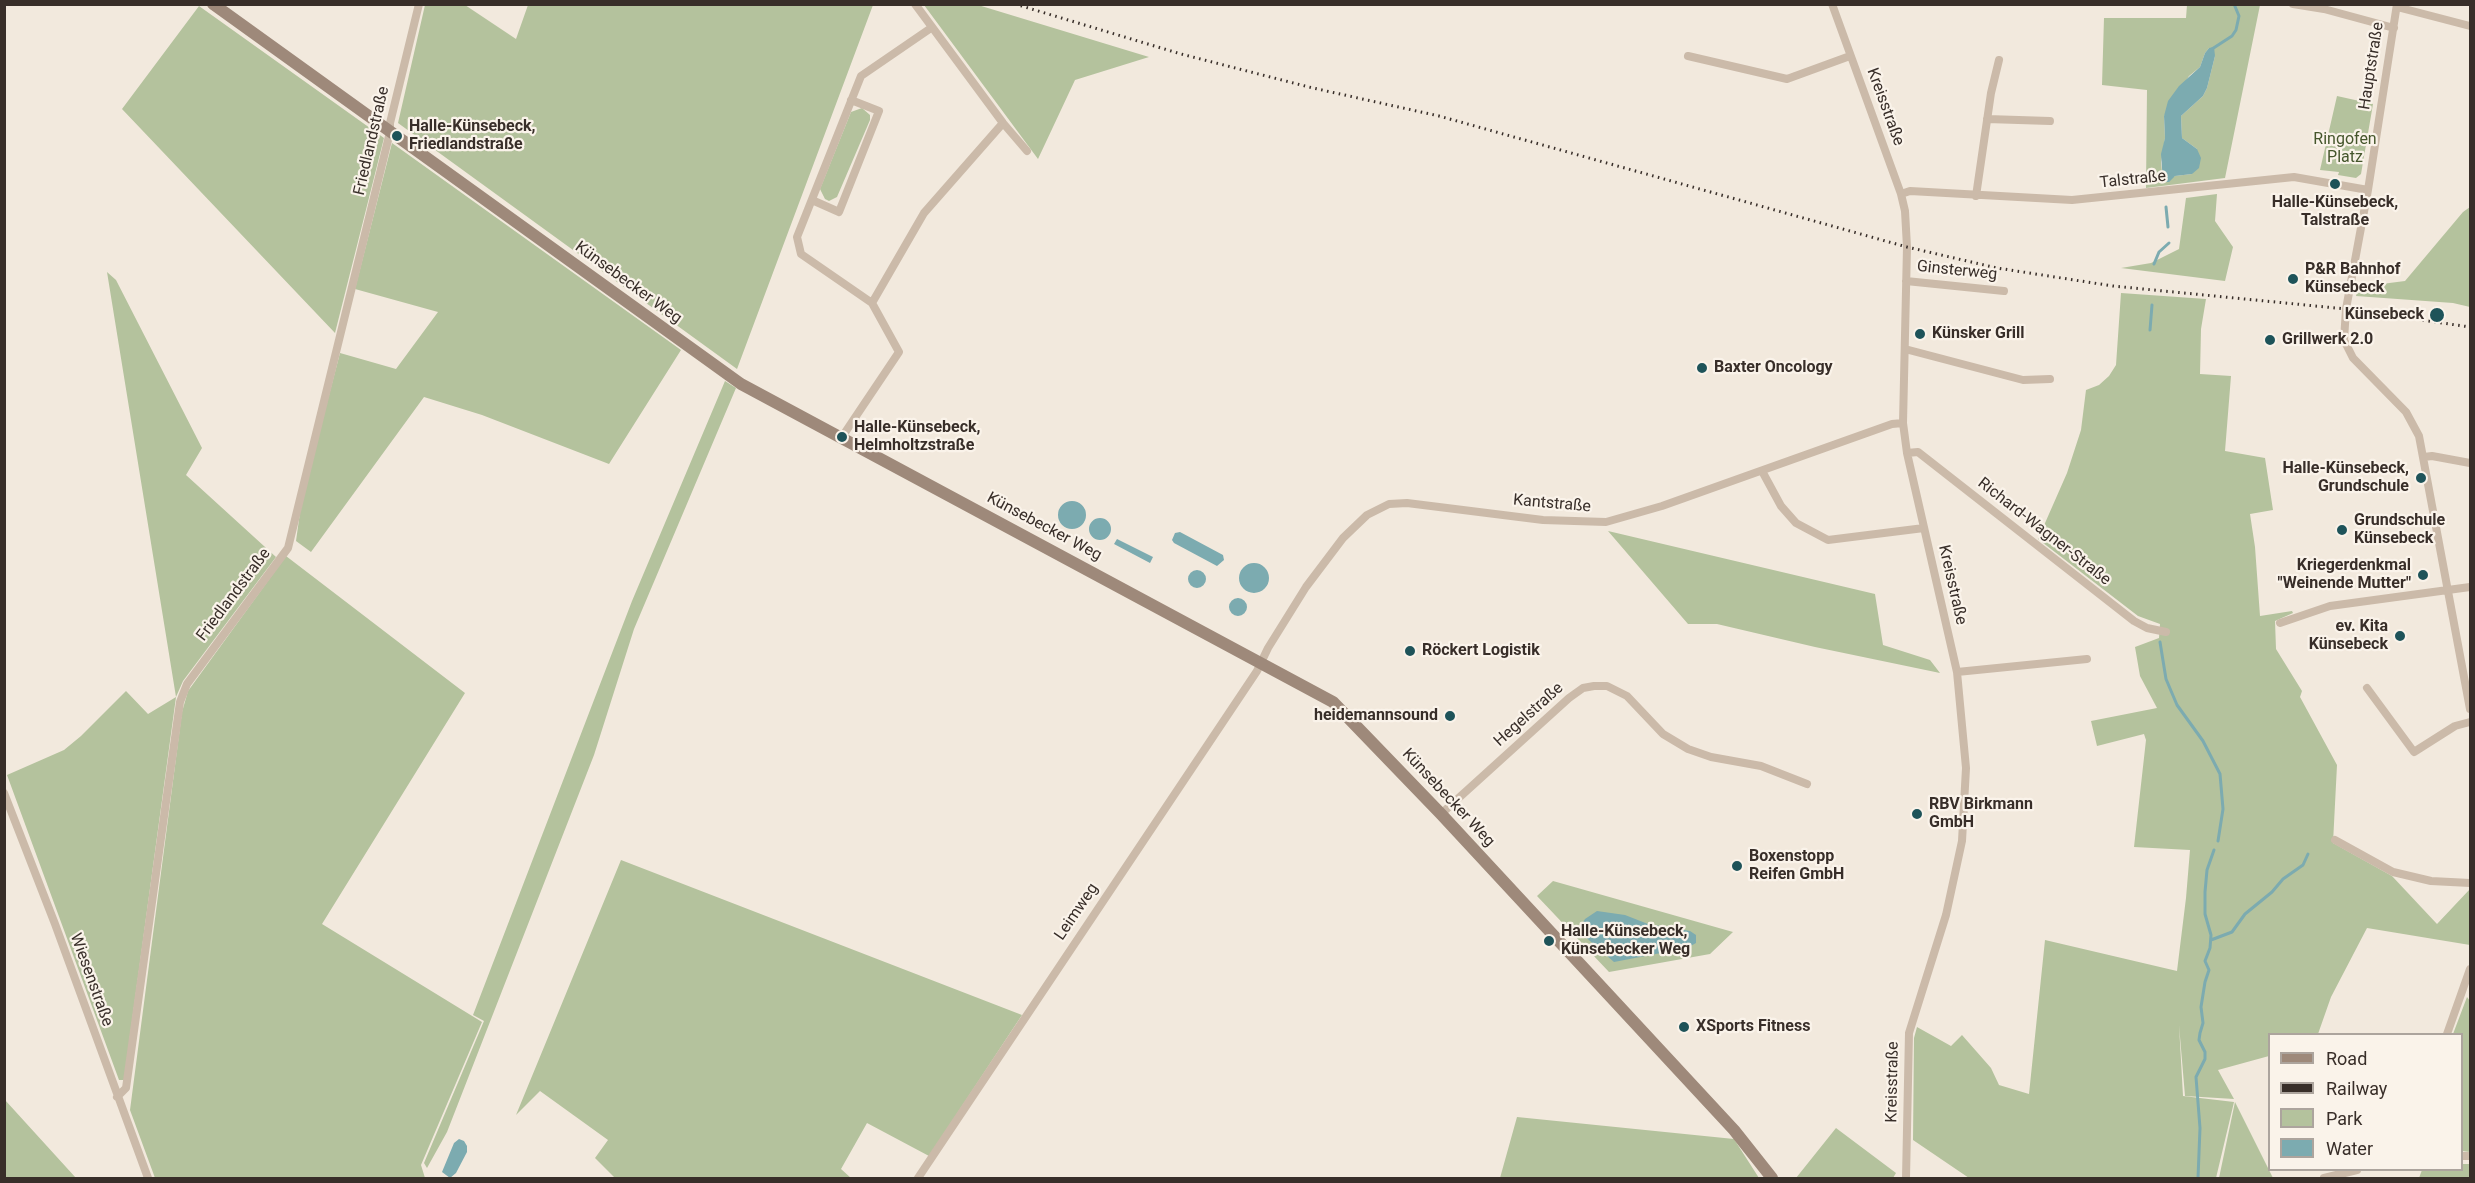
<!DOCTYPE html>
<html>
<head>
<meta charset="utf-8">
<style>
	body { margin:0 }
	#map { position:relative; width:2475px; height:1183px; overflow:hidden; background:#f2e9dd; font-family:Roboto,sans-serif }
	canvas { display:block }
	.frame { position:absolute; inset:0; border:6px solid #382e29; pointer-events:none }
	.legend { position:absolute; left:2268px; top:1033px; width:195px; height:138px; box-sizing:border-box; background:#faf3ea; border:2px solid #aca49d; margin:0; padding:8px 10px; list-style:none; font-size:18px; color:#382e29 }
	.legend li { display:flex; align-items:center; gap:12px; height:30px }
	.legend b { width:30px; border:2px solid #aca49d }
</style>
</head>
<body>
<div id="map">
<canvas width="2475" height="1183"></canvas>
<div class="frame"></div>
<ul class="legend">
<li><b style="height:8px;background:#9e897a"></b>Road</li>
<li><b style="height:8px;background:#382e29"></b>Railway</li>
<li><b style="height:16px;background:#b4c29d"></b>Park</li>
<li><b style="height:16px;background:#7cabb0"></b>Water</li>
</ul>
</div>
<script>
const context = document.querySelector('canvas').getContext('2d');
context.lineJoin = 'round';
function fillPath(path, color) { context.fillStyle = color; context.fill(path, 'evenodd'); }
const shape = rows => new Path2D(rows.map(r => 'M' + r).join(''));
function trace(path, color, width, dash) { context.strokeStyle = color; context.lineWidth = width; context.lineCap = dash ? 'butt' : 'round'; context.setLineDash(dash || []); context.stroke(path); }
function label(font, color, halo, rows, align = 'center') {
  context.font = font + ' Roboto,sans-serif'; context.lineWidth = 4.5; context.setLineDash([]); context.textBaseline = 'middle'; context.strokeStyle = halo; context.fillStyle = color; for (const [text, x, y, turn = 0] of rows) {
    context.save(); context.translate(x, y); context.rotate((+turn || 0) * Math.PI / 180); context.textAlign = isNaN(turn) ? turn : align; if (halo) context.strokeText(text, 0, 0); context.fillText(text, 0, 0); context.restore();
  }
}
fillPath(shape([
	[425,5,465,5,516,39,528,5,873,5,737,369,398,123],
	[924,5,978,5,1149,57,1075,80,1038,159],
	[2187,5,2260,5,2225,178,2146,188,2147,90,2102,85,2104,18,2186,18],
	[2209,48,2215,56,2207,88,2203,96,2181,116,2182,138,2197,149,2192,174,2175,176,2163,182,2161,162,2165,138,2164,116,2189,76,2200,67,2205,53],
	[199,6,384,138,335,333,122,109],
	[2337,96,2373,104,2361,174,2356,178,2338,175,2339,172,2320,170],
	[862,108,870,115,870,120,837,197,829,201,825,199,820,189,851,112],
	[392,143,681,350,609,464,482,415,424,397,311,552,296,541,302,498,340,353,396,369,438,312,355,289],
	[2217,194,2215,221,2233,247,2225,281,2121,268,2151,263,2179,249,2186,198],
	[2470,207,2470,307,2453,303,2356,296,2358,287,2405,281,2463,212],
	[107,272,116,280,202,448,186,475,276,557,183,681,176,697,124,1080,119,1080,7,775,64,750,81,736,126,691,148,714,176,697],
	[2121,293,2206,299,2201,329,2200,374,2231,376,2225,451,2265,458,2273,510,2250,514,2255,547,2260,616,2292,611,2293,613,2275,621,2276,649,2302,691,2300,697,2337,765,2333,843,2392,876,2437,924,2470,889,2470,945,2367,928,2331,997,2318,1034,2270,1034,2269,1056,2218,1070,2234,1099,2185,1096,2179,1025,2183,1096,2234,1102,2216,1178,1969,1178,1913,1140,1914,1038,1917,1027,1951,1046,1962,1035,1991,1068,1999,1085,2029,1094,2045,940,2177,971,2186,898,2190,850,2134,847,2146,740,2144,734,2097,746,2091,721,2157,708,2140,676,2135,647,2159,638,2160,624,2138,616,2038,539,2067,473,2081,430,2086,390,2099,385,2109,376,2116,365],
	[725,381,736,388,634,629,594,755,447,1132,427,1168,424,1163,484,1021,473,1015,632,601],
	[1608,531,1875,594,1883,645,1930,660,1940,673,1815,647,1717,624,1688,624],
	[286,556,465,693,322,924,482,1022,421,1165,425,1178,155,1178,130,1110,182,712,188,691],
	[621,860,1022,1015,929,1156,867,1123,841,1169,851,1178,615,1178,595,1158,608,1140,540,1091,516,1115],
	[1553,881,1733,932,1710,954,1609,972,1537,896],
	[2467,997,2470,1001,2470,1152,2462,1151,2462,1034,2453,1034],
	[5,1100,76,1178,5,1178],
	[2235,1102,2273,1178,2219,1178],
	[1517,1117,1734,1139,1759,1178,1500,1178],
	[1836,1128,1896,1173,1893,1178,1796,1178],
	[2462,1164,2470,1164,2470,1178,2419,1178,2422,1170,2462,1170]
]), '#b4c29d');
fillPath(shape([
	[2214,47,2215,56,2207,88,2203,96,2181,116,2182,138,2197,149,2201,158,2199,168,2192,174,2175,176,2169,182,2163,182,2161,154,2165,138,2164,116,2168,101,2179,86,2200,67,2205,53,2209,48],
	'1058 515a14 14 0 1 1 28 0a14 14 0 1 1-28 0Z',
	'1089 529a11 11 0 1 1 22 0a11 11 0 1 1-22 0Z',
	[1180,532,1223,555,1224,560,1217,566,1174,543,1172,540,1175,533],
	[1117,539,1153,557,1150,563,1114,544],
	'1239 578a15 15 0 1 1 30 0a15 15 0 1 1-30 0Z',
	'1188 579a9 9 0 1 1 18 0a9 9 0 1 1-18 0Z',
	'1229 607a9 9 0 1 1 18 0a9 9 0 1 1-18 0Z',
	[1597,911,1625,915,1648,924,1690,931,1696,935,1696,943,1687,948,1614,962,1582,934,1580,927,1585,919],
	[459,1139,464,1141,467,1146,467,1152,456,1173,450,1178,442,1172,454,1143]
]), '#7cabb0');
trace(shape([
	[2212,49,2232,36,2236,30,2239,16,2234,4],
	[2166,207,2168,227],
	[2154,264,2159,252,2169,243],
	[2150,330,2152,305],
	[2160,642,2166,679,2177,705,2203,741,2220,774,2223,809,2218,841],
	[2211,940,2232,932,2245,914,2272,892,2283,879,2303,865,2308,854],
	[2198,1178,2200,1128,2196,1077,2205,1059,2205,1052,2199,1040,2200,1033,2203,1023,2201,1007,2205,982,2209,970,2205,961,2210,948,2211,935,2205,914,2205,892,2207,870,2214,850]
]), '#7cabb0', 3);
trace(shape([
	[915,4,1003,123,1027,151],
	[1832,4,1901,194,1905,211,1907,247,1903,423,1907,453,1957,672,1966,768,1962,841,1946,915,1909,1033,1906,1178],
	[2293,4,2324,9,2394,28],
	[2397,4,2368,190,2346,309,2344,340,2353,358,2406,412,2419,436,2470,709],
	[2397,7,2470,26],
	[1688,56,1787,79,1850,56],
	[1987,119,2050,121],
	[1901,194,1910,191,2072,200,2294,177,2368,190],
	[1976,196,1991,93,1999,60],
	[812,200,839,212,879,111,851,100],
	[1906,281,2004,291],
	[872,303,801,254,797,237,861,76,931,28],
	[1905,349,2023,380,2050,379],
	[842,437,899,352,872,303,924,213,1003,123],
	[1907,453,1918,452,2134,621,2147,628,2166,632],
	[2424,457,2432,456,2470,463],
	[1762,471,1781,506,1796,523,1828,540,1924,528],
	[2280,623,2330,606,2470,587],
	[1957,672,2087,659],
	[2367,688,2414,752,2455,726,2470,722],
	[4,793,55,924,148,1178],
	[1441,814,1569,698,1583,688,1594,686,1607,686,1627,696,1663,734,1688,749,1711,757,1761,766,1807,784],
	[2335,840,2393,872,2431,881,2470,883],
	[2447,1034,2470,969],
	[117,1097,126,1088,180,702,187,684,288,548,390,132,390,123,419,4],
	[2462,1156,2470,1156],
	[918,1178,1257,671,1268,648,1306,587,1343,538,1367,515,1389,504,1407,503,1543,520,1606,522,1662,506,1892,424,1903,423],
	[2324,1178,2357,1170]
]), '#cbbaa9', 8);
trace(shape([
	[213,4,741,384,1333,702,1441,814,1734,1130,1772,1178]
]), '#9e897a', 12);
trace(shape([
	[1015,4,1181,54,1313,88,1439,116,1907,247,1997,268,2113,286,2346,309,2470,327]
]), '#382e29', 3, [1.5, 4.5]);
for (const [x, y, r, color] of [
	[397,136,6,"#1e5359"],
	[2335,184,6,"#1e5359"],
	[2293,279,6,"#1e5359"],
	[2437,315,8,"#1e5359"],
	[1920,334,6,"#1e5359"],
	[2270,340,6,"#1e5359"],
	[1702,368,6,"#1e5359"],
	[842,437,6,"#1e5359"],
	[2421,478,6,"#1e5359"],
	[2342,530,6,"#1e5359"],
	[2423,575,6,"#1e5359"],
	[2400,636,6,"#1e5359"],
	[1410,651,6,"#1e5359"],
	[1450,716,6,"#1e5359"],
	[1917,814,6,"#1e5359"],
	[1737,866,6,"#1e5359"],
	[1549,941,6,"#1e5359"],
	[1684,1027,6,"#1e5359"]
]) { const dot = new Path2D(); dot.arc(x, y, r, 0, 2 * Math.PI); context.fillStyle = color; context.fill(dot); trace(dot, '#faf3ea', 2); }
label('16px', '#382e29', '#faf3ea', [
	["Hauptstraße",2372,66,-81],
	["Kreisstraße",1885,107,70],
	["Friedlandstraße",372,141,-77],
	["Talstraße",2133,180,-6],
	["Ginsterweg",1957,271,6],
	["Künsebecker Weg",628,283,36],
	["Kantstraße",1552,504,5],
	["Künsebecker Weg",1044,527,28],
	["Richard-Wagner-Straße",2044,532,38],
	["Kreisstraße",1952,585,77],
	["Friedlandstraße",234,595,-53],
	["Hegelstraße",1529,715,-42],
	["Künsebecker Weg",1448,798,47],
	["Leimweg",1077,912,-56],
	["Wiesenstraße",91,980,70],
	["Kreisstraße",1893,1082,-89]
]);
label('bold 16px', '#382e29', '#faf3ea', [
	["Halle-Künsebeck,",409,127],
	["Friedlandstraße",409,145],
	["Halle-Künsebeck,",2335,203,"center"],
	["Talstraße",2335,221,"center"],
	["P&R Bahnhof",2305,270],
	["Künsebeck",2305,288],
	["Künsebeck",2424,315,"right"],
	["Künsker Grill",1932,334],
	["Grillwerk 2.0",2282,340],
	["Baxter Oncology",1714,368],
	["Halle-Künsebeck,",854,428],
	["Helmholtzstraße",854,446],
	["Halle-Künsebeck,",2409,469,"right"],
	["Grundschule",2409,487,"right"],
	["Grundschule",2354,521],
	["Künsebeck",2354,539],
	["Kriegerdenkmal",2411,566,"right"],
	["\"Weinende Mutter\"",2411,584,"right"],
	["ev. Kita",2388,627,"right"],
	["Künsebeck",2388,645,"right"],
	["Röckert Logistik",1422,651],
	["heidemannsound",1438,716,"right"],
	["RBV Birkmann",1929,805],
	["GmbH",1929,823],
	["Boxenstopp",1749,857],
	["Reifen GmbH",1749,875],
	["Halle-Künsebeck,",1561,932],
	["Künsebecker Weg",1561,950],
	["XSports Fitness",1696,1027]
], 'left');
label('16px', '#45562c', '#faf3ea', [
	["Ringofen",2345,140],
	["Platz",2345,158]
]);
</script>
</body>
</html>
